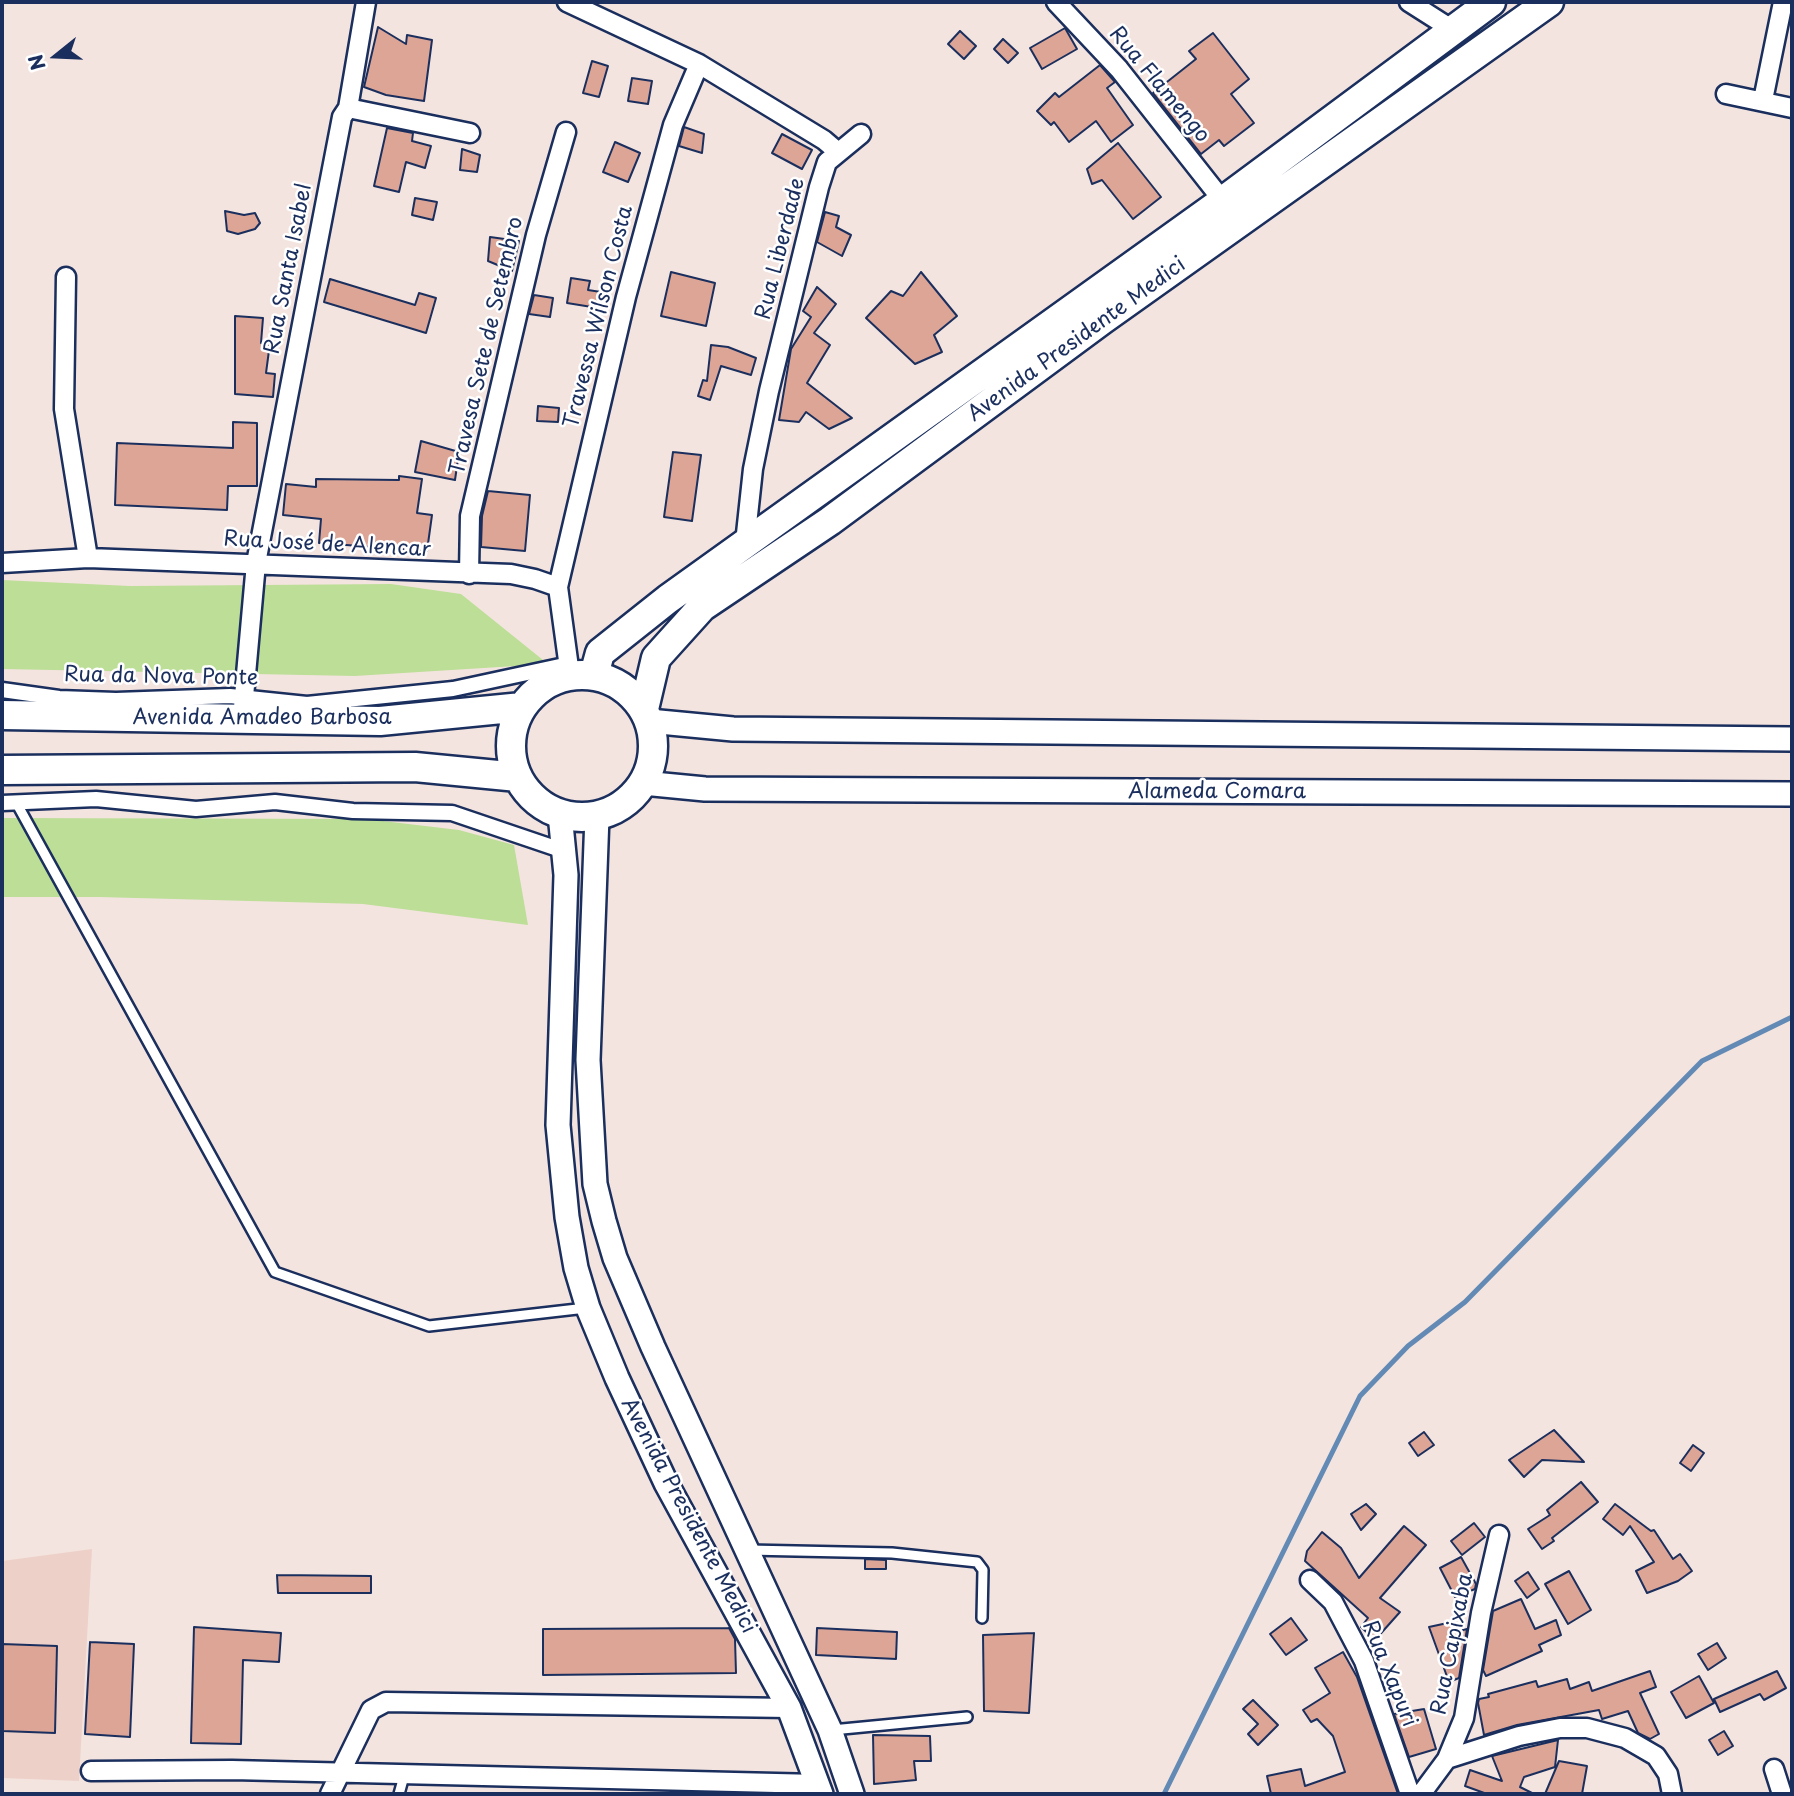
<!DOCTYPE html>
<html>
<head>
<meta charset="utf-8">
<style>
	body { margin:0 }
	#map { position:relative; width:1794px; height:1796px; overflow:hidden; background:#f4e4df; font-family:"Playpen Sans",sans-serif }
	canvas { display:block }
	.frame { position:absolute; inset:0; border:4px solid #1b2f5e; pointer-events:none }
	.north { position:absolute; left:21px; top:21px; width:70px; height:70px; -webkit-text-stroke:5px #fff; paint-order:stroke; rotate:252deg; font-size:19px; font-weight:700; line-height:28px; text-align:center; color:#1b2f5e }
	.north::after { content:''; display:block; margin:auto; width:24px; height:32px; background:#1b2f5e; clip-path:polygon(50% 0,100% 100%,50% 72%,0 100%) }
</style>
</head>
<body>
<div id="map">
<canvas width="1794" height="1796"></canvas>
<div class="frame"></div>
<div class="north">N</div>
</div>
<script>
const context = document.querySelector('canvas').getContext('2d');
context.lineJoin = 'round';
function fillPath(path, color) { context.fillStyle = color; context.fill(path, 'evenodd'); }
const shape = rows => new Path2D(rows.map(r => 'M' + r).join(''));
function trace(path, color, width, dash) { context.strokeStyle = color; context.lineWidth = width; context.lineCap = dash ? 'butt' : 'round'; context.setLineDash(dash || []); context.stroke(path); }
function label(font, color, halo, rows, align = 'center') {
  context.font = font + ' "Playpen Sans",sans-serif'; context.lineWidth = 5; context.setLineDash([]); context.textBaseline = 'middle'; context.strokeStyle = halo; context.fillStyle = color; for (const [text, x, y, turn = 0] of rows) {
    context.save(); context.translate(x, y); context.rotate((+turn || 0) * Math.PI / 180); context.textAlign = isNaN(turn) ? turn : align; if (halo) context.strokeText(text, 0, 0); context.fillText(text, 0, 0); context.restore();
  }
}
fillPath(shape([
	[92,1549,79,1781,2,1778,2,1561]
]), '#edd1c9');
fillPath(shape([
	[2,580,130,586,391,584,461,594,548,664,355,676,2,669],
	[2,818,366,819,459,830,514,845,528,925,363,904,99,897,2,897]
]), '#bcde97');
trace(shape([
	[1164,1794,1360,1396,1408,1346,1465,1302,1702,1061,1792,1017]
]), '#628ab5', 5);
const building = shape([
	[378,27,406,44,407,35,432,40,424,101,386,95,364,87,378,27],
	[1065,28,1077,49,1042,69,1030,48,1065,28],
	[960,31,976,46,964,59,948,44,960,31],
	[1213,33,1249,79,1231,94,1254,123,1224,146,1219,140,1201,154,1153,93,1196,59,1189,51,1213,33],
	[1003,39,1018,53,1008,63,994,49,1003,39],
	[592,61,608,66,599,97,583,93,592,61],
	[1100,65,1115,82,1107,88,1133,125,1111,142,1096,121,1069,142,1054,122,1051,125,1037,111,1055,93,1059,97,1100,65],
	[632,78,652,81,648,104,628,101,632,78],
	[684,127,704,134,702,153,679,146,684,127],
	[387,128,413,133,412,141,431,146,425,168,406,162,399,192,374,186,387,128],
	[782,134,812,150,802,169,772,153,782,134],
	[615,142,640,153,628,182,603,172,615,142],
	[1118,143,1161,197,1133,219,1102,180,1092,184,1087,169,1118,143],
	[462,149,480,155,477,172,460,170,462,149],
	[415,198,437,202,433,220,412,215,415,198],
	[225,211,244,215,255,213,260,223,255,229,238,234,227,231,225,211],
	[825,212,839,216,836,227,851,235,842,256,817,242,825,212],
	[490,237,519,241,512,271,488,261,490,237],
	[671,272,715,283,706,326,661,316,671,272],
	[921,272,957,316,934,335,942,352,915,364,866,318,891,291,903,296,921,272],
	[571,278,590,281,588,290,601,292,598,308,567,303,571,278],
	[330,279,415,305,419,293,436,298,426,333,324,302,330,279],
	[817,287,836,304,814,333,830,345,807,383,852,418,829,429,806,412,799,422,779,420,791,349,811,317,803,311,817,287],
	[534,295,553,298,550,317,529,314,534,295],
	[235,316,263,318,261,343,270,343,266,373,275,374,273,397,235,394,235,316],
	[711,345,728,347,756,358,751,375,721,366,710,400,698,396,703,380,707,381,711,345],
	[538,406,559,408,558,422,537,421,538,406],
	[233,422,257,423,257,486,228,486,227,510,115,505,117,443,233,448,233,422],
	[421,441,459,452,455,480,415,472,421,441],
	[673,452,701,455,692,521,664,517,673,452],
	[399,476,422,479,417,513,432,515,427,551,319,543,321,519,283,515,286,484,316,487,316,479,399,480,399,476],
	[488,491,530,495,525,551,481,547,482,516,488,491],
	[1554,1430,1584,1462,1542,1460,1524,1477,1509,1460,1554,1430],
	[1424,1432,1434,1445,1418,1456,1409,1443,1424,1432],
	[1693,1445,1704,1453,1691,1471,1680,1463,1693,1445],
	[1581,1482,1598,1502,1552,1538,1554,1541,1542,1549,1528,1529,1550,1515,1547,1510,1581,1482],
	[1366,1504,1376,1514,1361,1530,1351,1514,1366,1504],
	[1615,1504,1651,1531,1654,1530,1673,1559,1680,1554,1692,1571,1678,1581,1647,1593,1636,1571,1654,1562,1630,1526,1623,1535,1603,1519,1615,1504],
	[1474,1523,1485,1537,1462,1555,1451,1541,1474,1523],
	[1404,1526,1426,1545,1380,1598,1400,1612,1375,1640,1361,1627,1368,1618,1305,1561,1307,1551,1322,1532,1341,1548,1359,1578,1404,1526],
	[1461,1557,1476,1584,1475,1589,1455,1597,1440,1568,1461,1557],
	[865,1559,886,1560,886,1569,865,1569,865,1559],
	[1569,1571,1591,1610,1568,1624,1545,1584,1569,1571],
	[1528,1572,1539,1589,1527,1598,1515,1581,1528,1572],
	[277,1575,371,1576,371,1593,278,1593,277,1575],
	[1521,1599,1535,1629,1556,1620,1561,1635,1539,1645,1542,1651,1486,1676,1483,1670,1493,1611,1521,1599],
	[1291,1618,1307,1640,1286,1655,1270,1634,1291,1618],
	[1452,1622,1459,1631,1467,1629,1459,1678,1449,1682,1429,1627,1452,1622],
	[194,1627,281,1633,279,1662,243,1660,241,1744,191,1743,194,1627],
	[729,1628,735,1639,736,1673,543,1675,543,1629,729,1628],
	[817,1628,897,1632,896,1659,816,1655,817,1628],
	[1034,1633,1029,1713,984,1711,983,1635,1034,1633],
	[90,1642,134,1644,130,1737,85,1734,90,1642],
	[1717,1643,1726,1658,1708,1670,1698,1654,1717,1643],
	[2,1644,57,1646,55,1733,2,1731,2,1644],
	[1343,1652,1357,1677,1398,1794,1271,1794,1267,1776,1301,1769,1305,1786,1345,1772,1333,1736,1317,1719,1311,1722,1303,1710,1330,1693,1315,1668,1343,1652],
	[1650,1671,1656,1687,1640,1693,1659,1734,1650,1739,1638,1733,1628,1711,1602,1719,1599,1710,1517,1725,1484,1735,1478,1703,1479,1699,1489,1697,1488,1694,1536,1681,1538,1687,1567,1679,1570,1689,1589,1682,1592,1691,1650,1671],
	[1777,1671,1786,1688,1764,1700,1760,1694,1720,1712,1714,1699,1777,1671],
	[1699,1676,1714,1703,1686,1718,1671,1692,1699,1676],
	[1253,1700,1278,1725,1258,1745,1248,1734,1258,1724,1243,1709,1253,1700],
	[1424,1709,1436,1749,1409,1757,1394,1714,1424,1709],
	[1724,1731,1733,1746,1718,1755,1709,1740,1724,1731],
	[873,1735,930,1736,931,1761,914,1761,916,1780,874,1784,873,1735],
	[1558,1740,1555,1767,1524,1777,1520,1787,1534,1794,1487,1794,1465,1786,1470,1770,1502,1781,1492,1756,1558,1740],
	[1559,1761,1587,1766,1582,1794,1545,1794,1559,1761]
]);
fillPath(building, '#dca595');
trace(building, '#1b2f5e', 2);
const service = shape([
	[17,804,275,1272,429,1326,586,1308],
	[748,1550,892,1553,977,1562,983,1570,982,1618],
	[832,1730,967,1717],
	[399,1794,404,1776]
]);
const pedestrian = shape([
	[2,690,59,698,116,700,230,696,307,704,453,689,569,664],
	[2,803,96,799,196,809,275,802,353,811,452,813,564,851]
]);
const minor = shape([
	[567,2,699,64,824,140,838,152],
	[1056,2,1119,69,1223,201],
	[1409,2,1453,30],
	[1726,94,1792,108],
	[1763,100,1783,2],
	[348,108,470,133],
	[66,277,64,409,88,558],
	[745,543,753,469,769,391,819,187,827,162,861,134],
	[2,563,88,558,511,574,535,579,558,587,570,675],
	[469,574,470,516,536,235,566,132],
	[558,587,626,297,673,125,699,64],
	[242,719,256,563,342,117,348,108,366,2],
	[1310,1580,1333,1602,1364,1661,1410,1794],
	[1447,1759,1464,1718,1481,1613,1499,1535],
	[1774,1769,1782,1794],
	[91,1771,232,1770,818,1784],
	[330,1794,371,1710,386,1702,789,1708],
	[1421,1794,1447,1759,1519,1736,1560,1728,1587,1728,1625,1738,1656,1756,1668,1774,1672,1794]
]);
const tertiary = shape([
	[649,721,733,729,1792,739],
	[643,783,705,789,1792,794],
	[560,814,566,875,558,1125,567,1217,576,1268,588,1308,617,1378,666,1483,789,1708,821,1794],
	[597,816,588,1060,595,1184,604,1221,615,1258,653,1347,830,1730,852,1794]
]);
const primary = shape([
	[594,675,600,653,668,599,1223,201,1491,2],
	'511 746a71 71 0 1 1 142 0a71 71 0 1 1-142 0Z',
	[644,709,656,658,702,607,830,521,1102,320,1549,2],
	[2,715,380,721,522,707],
	[2,770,415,767,518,777]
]);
trace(service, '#1b2f5e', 14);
trace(pedestrian, '#1b2f5e', 19);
trace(minor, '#1b2f5e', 23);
trace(tertiary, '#1b2f5e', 28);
trace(primary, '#1b2f5e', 33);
trace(service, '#fff', 9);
trace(pedestrian, '#fff', 14);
trace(minor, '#fff', 18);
trace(tertiary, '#fff', 23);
trace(primary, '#fff', 28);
label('21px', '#1b2f5e', '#fff', [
	["Rua Flamengo",1159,85,50],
	["Rua Liberdade",781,249,-76],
	["Rua Santa Isabel",289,269,-79],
	["Travessa Wilson Costa",599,317,-76],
	["Avenida Presidente Medici",1077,340,-36],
	["Travesa Sete de Setembro",487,346,-77],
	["Rua José de Alencar",327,545,3],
	["Rua da Nova Ponte",161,677,1],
	["Avenida Amadeo Barbosa",262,718],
	["Alameda Comara",1217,792],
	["Avenida Presidente Medici",688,1516,62],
	["Rua Capixaba",1453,1644,-79],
	["Rua Xapuri",1389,1674,68]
]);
</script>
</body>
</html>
